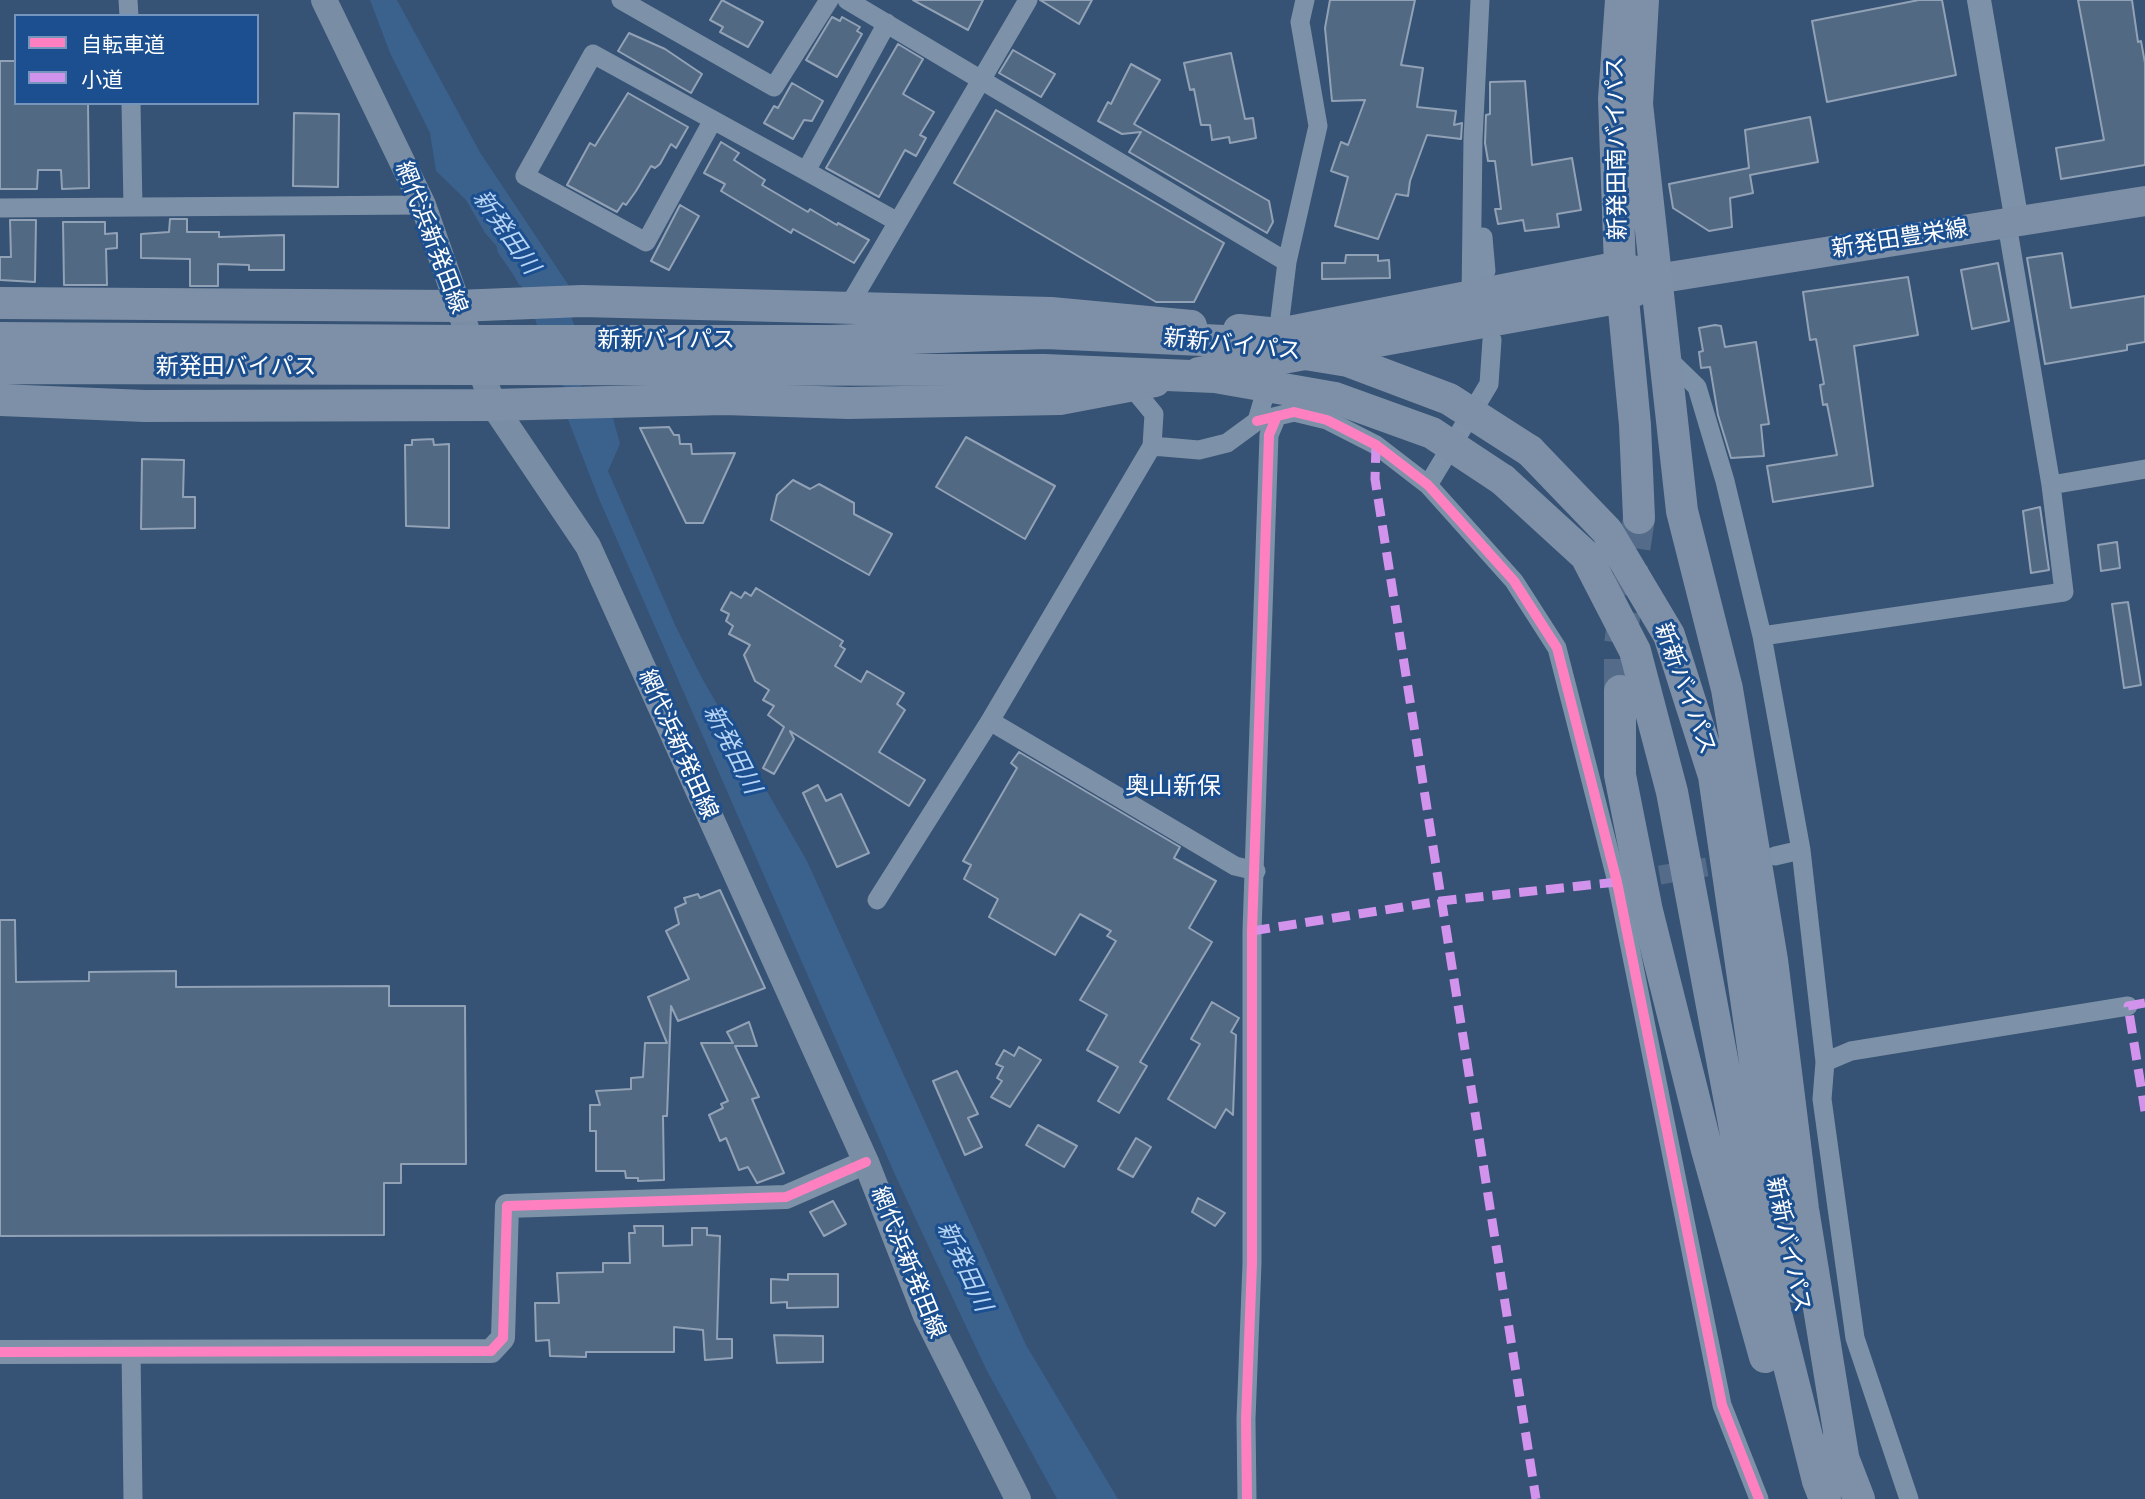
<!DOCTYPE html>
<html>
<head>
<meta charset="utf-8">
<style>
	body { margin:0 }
	#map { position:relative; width:2145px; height:1499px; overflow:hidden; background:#365274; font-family:"Roboto Condensed","Noto Sans JP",sans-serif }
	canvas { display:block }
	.legend { position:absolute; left:14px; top:14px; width:245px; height:91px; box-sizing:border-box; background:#1b4f8f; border:2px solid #7695bc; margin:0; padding:9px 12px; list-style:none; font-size:21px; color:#fff }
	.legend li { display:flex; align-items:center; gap:14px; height:35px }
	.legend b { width:35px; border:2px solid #7695bc }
</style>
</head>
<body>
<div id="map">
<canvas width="2145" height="1499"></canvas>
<ul class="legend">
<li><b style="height:9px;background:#ff80c0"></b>自転車道</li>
<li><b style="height:9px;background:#d193ec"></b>小道</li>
</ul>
</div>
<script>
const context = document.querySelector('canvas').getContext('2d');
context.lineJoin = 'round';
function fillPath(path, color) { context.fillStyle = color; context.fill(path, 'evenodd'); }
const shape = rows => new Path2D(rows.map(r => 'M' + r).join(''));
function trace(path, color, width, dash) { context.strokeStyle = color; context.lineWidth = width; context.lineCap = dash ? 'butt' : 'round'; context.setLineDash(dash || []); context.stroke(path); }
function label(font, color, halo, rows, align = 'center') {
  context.font = font + ' "Roboto Condensed","Noto Sans JP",sans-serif'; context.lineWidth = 6; context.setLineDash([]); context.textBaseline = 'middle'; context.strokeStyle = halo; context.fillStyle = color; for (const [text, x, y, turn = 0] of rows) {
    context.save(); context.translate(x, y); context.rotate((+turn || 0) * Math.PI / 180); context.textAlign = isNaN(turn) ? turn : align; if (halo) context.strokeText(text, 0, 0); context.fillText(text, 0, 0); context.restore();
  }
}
fillPath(shape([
	[370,0,397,0,481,154,569,286,519,285,500,250,485,233,466,200,436,171,430,133,390,53],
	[567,417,613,418,620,444,608,471,676,627,702,678,807,861,1026,1345,1118,1499,1057,1499,986,1369,896,1177,599,499]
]), '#3b618d');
trace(shape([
	[514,245,541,284,572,371]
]), '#3b618d', 35);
const building = shape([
	[722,0,763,22,748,47,720,32,723,27,710,20,722,0],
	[913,0,983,0,968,30,913,0],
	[1040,0,1092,0,1079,24,1040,0],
	[1330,0,1415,0,1401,65,1423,68,1417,107,1456,111,1454,125,1462,123,1461,139,1427,135,1410,181,1408,196,1396,194,1378,239,1335,226,1348,177,1331,171,1341,142,1348,145,1365,100,1332,101,1325,28,1330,0],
	[1919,0,1942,0,1956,75,1827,102,1812,21,1919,0],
	[2078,0,2132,0,2138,42,2141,41,2145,63,2145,165,2061,179,2056,148,2104,140,2078,0],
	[832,17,840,21,842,17,860,27,857,31,862,34,837,77,806,60,832,17],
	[629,33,665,49,702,74,691,93,618,51,629,33],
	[898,44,923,59,903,94,934,112,920,135,926,138,916,156,905,150,879,197,826,168,898,44],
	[1013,50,1055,74,1041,97,999,73,1013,50],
	[1231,53,1245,119,1253,118,1256,138,1230,143,1229,137,1212,140,1210,125,1201,125,1194,89,1190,90,1184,63,1231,53],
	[0,61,16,61,16,103,88,103,89,188,62,189,61,170,38,170,37,189,0,189,0,61],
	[1131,64,1160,80,1134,124,1269,201,1273,222,1267,233,1129,152,1141,132,1122,134,1098,121,1108,102,1111,104,1131,64],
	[1525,81,1532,165,1572,158,1581,210,1557,214,1559,227,1525,231,1523,220,1498,224,1495,209,1501,209,1495,161,1488,161,1485,143,1486,115,1490,114,1490,82,1525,81],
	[792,83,823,101,812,121,804,120,793,139,764,123,774,106,778,108,792,83],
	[628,93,688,127,676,148,671,144,660,164,655,168,651,166,636,191,626,205,623,203,617,212,567,185,590,143,595,146,628,93],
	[996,110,1224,243,1194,302,1156,302,954,183,996,110],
	[294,113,339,114,338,187,293,186,294,113],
	[1810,117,1818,162,1750,175,1753,193,1730,198,1732,227,1709,231,1673,208,1669,184,1749,168,1745,130,1810,117],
	[721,142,739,153,734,160,765,180,762,185,808,212,810,209,837,225,838,223,869,240,854,263,793,229,791,233,721,191,725,184,704,173,721,142],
	[680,205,699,216,669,270,651,261,680,205],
	[170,219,187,219,187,232,219,232,219,237,284,235,284,270,249,270,249,265,218,264,218,286,190,286,190,259,141,258,141,234,169,232,170,219],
	[10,220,36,220,35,282,0,280,0,257,11,257,10,220],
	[63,222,105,222,105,234,117,233,117,248,106,249,107,285,64,285,63,222],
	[2062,253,2071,308,2145,296,2145,342,2127,345,2127,350,2045,364,2027,258,2062,253],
	[1346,255,1378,255,1378,261,1389,260,1390,278,1322,279,1322,263,1345,263,1346,255],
	[1998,263,2009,321,1972,329,1961,270,1998,263],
	[1908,277,1918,335,1854,346,1873,486,1773,502,1767,466,1837,455,1827,404,1823,405,1820,385,1824,384,1816,339,1810,340,1803,292,1908,277],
	[1715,325,1721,326,1725,347,1756,342,1769,424,1761,425,1764,456,1731,458,1718,415,1710,367,1701,368,1699,352,1703,351,1699,328,1715,325],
	[669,427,674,435,679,435,680,444,691,444,692,454,735,453,703,523,686,523,640,428,669,427],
	[966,437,1055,486,1025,539,936,487,966,437],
	[433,439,434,445,449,444,449,528,406,526,405,445,412,445,412,440,433,439],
	[142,459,184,460,183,497,195,497,195,528,141,529,142,459],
	[793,480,810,489,819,484,854,503,854,514,892,534,869,575,771,520,777,495,793,480],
	[2040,507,2049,570,2031,573,2023,511,2040,507],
	[2117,542,2120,568,2101,571,2098,545,2117,542],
	[756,588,843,641,840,646,845,649,835,666,861,682,867,671,904,693,897,704,905,710,879,752,925,780,909,806,790,731,794,739,774,774,763,768,784,727,768,715,774,706,763,700,769,690,755,681,744,655,750,645,729,634,733,626,726,621,729,614,721,610,731,592,741,598,745,592,751,596,756,588],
	[2128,602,2141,685,2124,688,2112,604,2128,602],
	[1019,752,1180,847,1174,858,1216,881,1189,928,1212,942,1140,1062,1147,1066,1119,1113,1098,1101,1118,1067,1087,1050,1107,1015,1080,1000,1116,941,1107,936,1111,931,1080,914,1055,955,989,917,998,899,964,879,971,865,963,861,1017,768,1011,763,1019,752],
	[818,785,826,801,841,794,869,853,837,867,803,793,818,785],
	[720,890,765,988,678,1021,671,1006,667,1116,663,1116,664,1180,638,1181,638,1178,626,1178,625,1171,596,1171,596,1131,590,1131,590,1105,600,1105,596,1091,631,1089,631,1078,643,1077,645,1043,667,1043,648,997,689,979,666,931,679,924,675,908,686,903,684,898,698,894,700,898,720,890],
	[0,920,15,920,16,982,89,981,89,972,176,971,176,987,389,986,389,1006,465,1006,466,1164,401,1164,401,1183,384,1183,384,1235,0,1236,0,920],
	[1212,1002,1239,1018,1231,1032,1236,1035,1233,1115,1226,1109,1215,1128,1168,1099,1200,1044,1191,1039,1212,1002],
	[749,1022,757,1046,735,1046,759,1097,752,1099,784,1173,757,1183,748,1167,739,1170,726,1138,720,1141,709,1115,723,1108,721,1104,728,1101,701,1043,733,1043,727,1032,749,1022],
	[1019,1047,1041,1060,1010,1107,991,1097,1002,1081,997,1078,1003,1067,996,1064,1004,1050,1014,1056,1019,1047],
	[957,1071,978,1114,968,1118,982,1147,965,1155,933,1081,957,1071],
	[1038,1125,1077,1146,1064,1167,1026,1145,1038,1125],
	[1136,1138,1151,1147,1133,1177,1118,1169,1136,1138],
	[1198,1198,1225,1213,1215,1226,1192,1212,1198,1198],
	[833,1201,846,1224,824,1236,810,1212,833,1201],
	[634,1226,663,1226,663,1246,692,1245,692,1228,707,1228,707,1235,720,1236,717,1339,732,1339,732,1358,705,1360,703,1330,674,1327,674,1352,586,1352,586,1357,550,1356,549,1340,536,1341,535,1303,559,1303,557,1273,603,1272,603,1263,630,1263,629,1233,635,1233,634,1226],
	[788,1274,838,1274,838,1307,787,1308,787,1302,771,1303,771,1279,788,1280,788,1274],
	[774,1335,823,1336,823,1362,777,1363,774,1335]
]);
fillPath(building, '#526984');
trace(building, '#92a2b6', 2);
trace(shape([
	[1631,880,1736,862]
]), '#546c89', 19, [19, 10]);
trace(shape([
	[1620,691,1620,644,1639,518]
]), '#546c89', 32, [32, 16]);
trace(shape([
	[128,0,129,16],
	[621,0,774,87,829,0],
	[847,0,1287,262],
	[131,103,133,207],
	[713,120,646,242,525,176,593,54,806,171,898,222],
	[806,171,887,23],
	[0,208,423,205],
	[1483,237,1486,271],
	[1471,297,1473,139,1480,0],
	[847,309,1028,0],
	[1277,343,1287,262,1318,126,1300,22,1305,0],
	[1664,355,1697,387,1725,481,1762,636,1801,850,1825,1062,1822,1099,1855,1338,1909,1499],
	[1257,421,1294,412,1327,420,1376,445,1428,485,1514,581,1557,648,1617,882,1722,1405,1759,1499],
	[1152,446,1199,450,1227,443,1257,421,1270,376],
	[1428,485,1489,384,1492,340],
	[2051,485,2145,469],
	[1762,636,2064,592,2051,485,2007,224],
	[990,721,1235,866,1256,871],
	[1775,856,1801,850],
	[877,900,990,721,1152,446,1154,414,1131,386],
	[1825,1062,1851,1051,2128,1006],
	[131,1350,133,1499],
	[1247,1499,1246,1419,1252,1263,1252,931,1269,435,1277,416]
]), '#7d92a8', 19);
trace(shape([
	[1979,0,2017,222],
	[0,1352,491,1351,503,1338,507,1206,786,1197,866,1162]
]), '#7d92a8', 24);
trace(shape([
	[324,0,423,205,493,405,588,546,866,1162,926,1316,1018,1499]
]), '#798da4', 26);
trace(shape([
	[1656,279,2145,201]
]), '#7d8ea7', 30);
trace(shape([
	[1621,0,1614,99,1620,267,1635,425,1639,518],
	[1643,0,1637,104,1682,511,1727,689,1772,960,1803,1209,1844,1462],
	[0,303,457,306,582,301,1051,313,1191,326],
	[1239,330,1279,334,1620,267,1656,279],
	[0,338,464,341],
	[0,368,471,369],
	[1199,373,1623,297,1656,279],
	[0,400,145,406,493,405,724,399,848,403,1060,399,1155,381],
	[1530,451,1607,531,1669,635,1714,776,1772,1179,1796,1287],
	[1503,480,1586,556,1635,651,1672,792,1751,1214,1818,1481,1825,1499],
	[1620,691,1620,775,1647,911,1707,1150,1765,1357],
	[1837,1442,1859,1499]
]), '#7e90a7', 32);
trace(shape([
	[464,341,831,341,1045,333,1225,341,1348,361,1449,399,1530,451],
	[471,369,1044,370,1215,377,1335,398,1432,433,1503,480]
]), '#7e90a7', 32);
trace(shape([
	[1376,445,1375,479,1536,1499],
	[1252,931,1441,901,1617,882],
	[2145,1003,2128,1006,2145,1111]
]), '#d193ec', 9, [18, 9]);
trace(shape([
	[1257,421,1294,412,1327,420,1376,445,1428,485,1514,581,1557,648,1617,882,1722,1405,1759,1499],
	[0,1352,491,1351,503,1338,507,1206,786,1197,866,1162],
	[1247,1499,1246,1419,1252,1263,1252,931,1269,435,1277,416]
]), '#ff80c0', 10);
label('23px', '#fff', '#1b4f8f', [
	["新発田南バイパス",1618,148,-91],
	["網代浜新発田線",430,238,69],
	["新発田豊栄線",1900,240,-9],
	["新新バイパス",666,341],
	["新新バイパス",1232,346,6],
	["新発田バイパス",236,368],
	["新新バイパス",1684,689,70],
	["網代浜新発田線",677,745,66],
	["新新バイパス",1787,1245,78],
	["網代浜新発田線",907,1263,68]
]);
label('italic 24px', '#b5d3f5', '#1b4f8f', [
	["新発田川",505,233,55],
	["新発田川",731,750,63],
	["新発田川",963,1267,65]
]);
label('24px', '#fff', '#1b4f8f', [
	["奥山新保",1173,788]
]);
</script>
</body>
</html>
